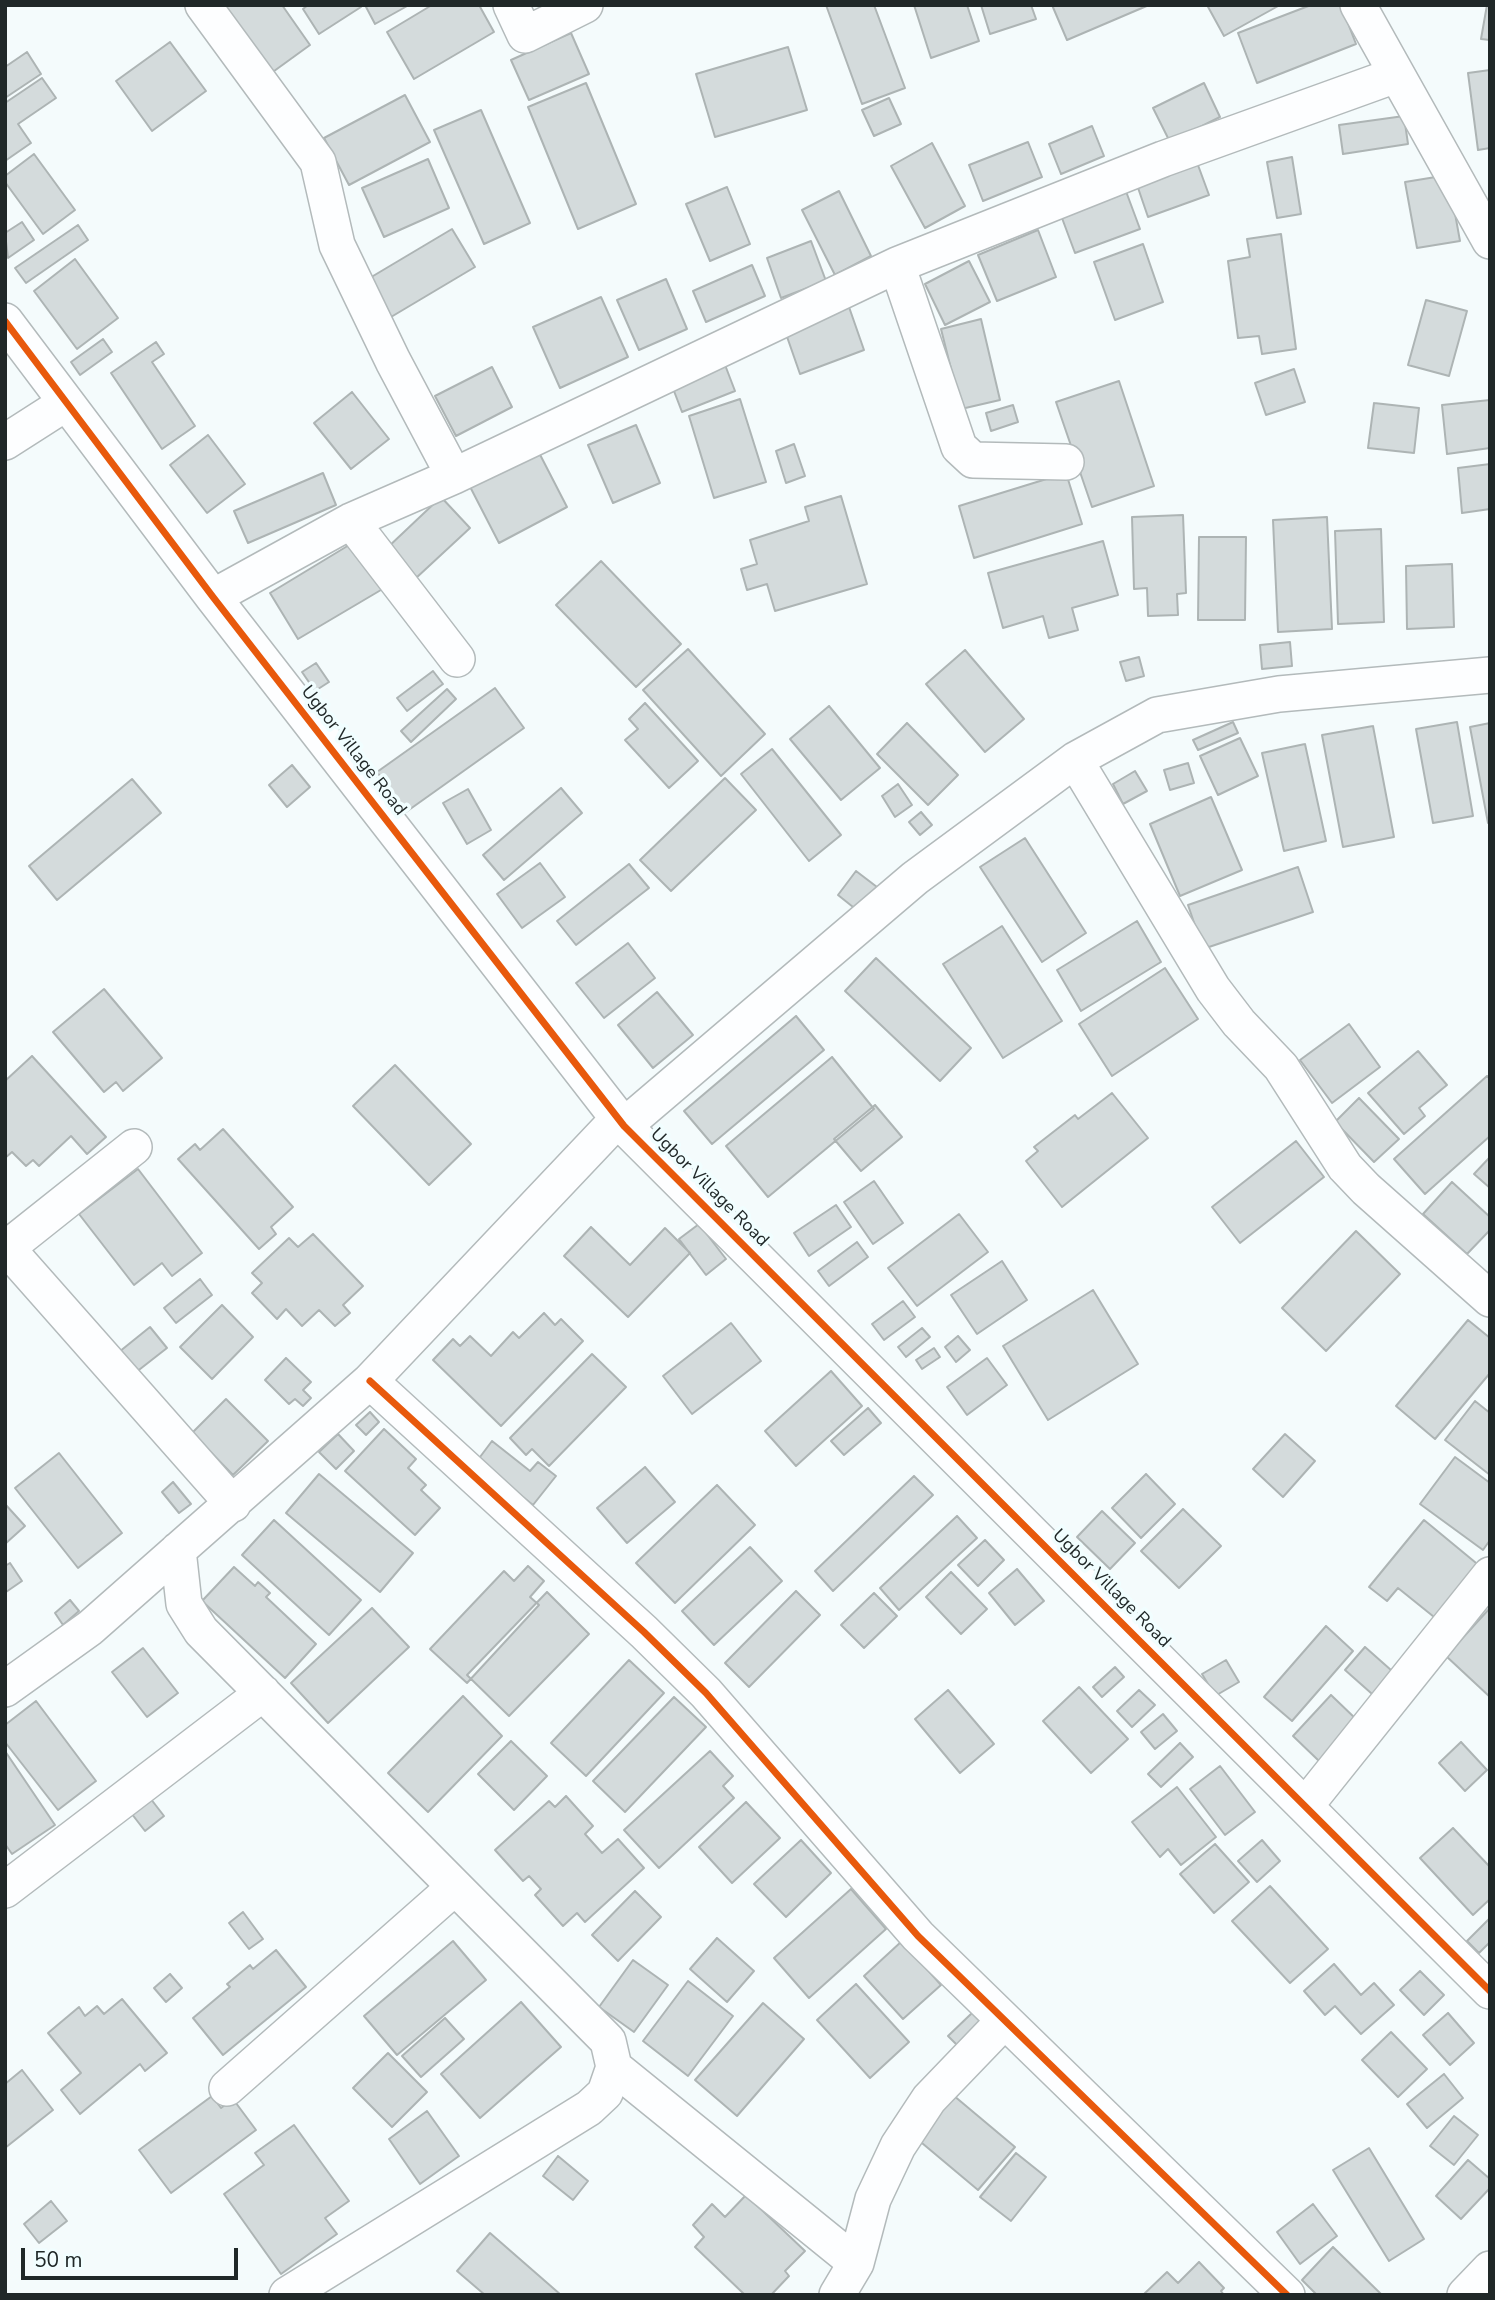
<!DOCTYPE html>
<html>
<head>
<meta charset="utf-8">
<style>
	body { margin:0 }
	#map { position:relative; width:1495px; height:2300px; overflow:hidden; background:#f4fbfc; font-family:"Nunito Sans",sans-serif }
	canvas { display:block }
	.frame { position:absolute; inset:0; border:7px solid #202828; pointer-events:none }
	.scale { position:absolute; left:21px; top:2248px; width:217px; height:32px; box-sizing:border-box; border:4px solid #202828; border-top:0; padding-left:9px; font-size:21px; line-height:24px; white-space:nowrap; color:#202828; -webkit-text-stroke:5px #f1feff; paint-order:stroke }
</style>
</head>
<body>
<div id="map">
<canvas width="1495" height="2300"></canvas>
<div class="frame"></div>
<div class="scale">50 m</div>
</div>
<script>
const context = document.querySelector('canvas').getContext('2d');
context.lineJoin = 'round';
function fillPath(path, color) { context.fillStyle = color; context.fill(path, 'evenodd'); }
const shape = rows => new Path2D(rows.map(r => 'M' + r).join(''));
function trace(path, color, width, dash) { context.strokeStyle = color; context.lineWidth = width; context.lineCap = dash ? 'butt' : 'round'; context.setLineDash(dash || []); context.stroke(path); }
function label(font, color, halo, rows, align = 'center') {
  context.font = font + ' "Nunito Sans",sans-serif'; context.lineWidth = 7; context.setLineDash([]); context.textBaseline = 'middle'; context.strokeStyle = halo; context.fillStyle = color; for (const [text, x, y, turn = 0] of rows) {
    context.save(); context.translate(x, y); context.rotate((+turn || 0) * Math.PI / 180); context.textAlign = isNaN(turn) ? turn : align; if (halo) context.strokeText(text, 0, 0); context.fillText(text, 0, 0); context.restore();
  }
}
const building = shape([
	[226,5,282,5,310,45,270,74,223,7,226,5],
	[308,5,360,5,361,7,319,34,303,9,308,5],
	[365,5,409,5,375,24,365,5],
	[432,5,479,5,494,32,414,79,387,32,432,5],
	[826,5,874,5,905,88,862,104,826,5],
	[914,5,967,5,979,41,931,58,914,5],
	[981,5,1031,5,1036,19,990,34,981,5],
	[1052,5,1149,5,1067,40,1052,5],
	[1207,5,1280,5,1224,36,1207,5],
	[1311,5,1341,5,1356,44,1257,83,1238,33,1311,5],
	[1487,5,1490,5,1490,40,1481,39,1487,5],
	[571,33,589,74,529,100,511,60,571,33],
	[170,42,206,91,152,131,116,81,170,42],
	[788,47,807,110,715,137,696,74,788,47],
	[27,52,41,74,5,98,5,67,27,52],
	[1490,70,1490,148,1478,150,1468,73,1490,70],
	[42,78,56,98,18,124,31,143,5,161,5,103,42,78],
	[586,83,636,204,578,229,528,107,586,83],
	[1204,83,1220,117,1170,142,1153,108,1204,83],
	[405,95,430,142,349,185,324,138,405,95],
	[889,98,901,124,874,136,862,110,889,98],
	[481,110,530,223,484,244,434,130,481,110],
	[1404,116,1408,144,1343,154,1339,125,1404,116],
	[1092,126,1104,156,1061,174,1049,144,1092,126],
	[1028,142,1042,177,983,201,969,165,1028,142],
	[932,143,965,206,925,228,891,166,932,143],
	[34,154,75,210,43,234,5,182,5,176,34,154],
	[1195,157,1209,195,1148,217,1135,179,1195,157],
	[1292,157,1301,214,1277,218,1267,162,1292,157],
	[428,159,449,208,384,237,362,188,428,159],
	[1448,175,1460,241,1417,248,1405,182,1448,175],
	[1124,186,1140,229,1075,253,1059,210,1124,186],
	[727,187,750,244,710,261,686,204,727,187],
	[839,191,871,256,835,275,802,210,839,191],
	[22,222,34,240,8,258,5,233,22,222],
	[78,225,88,240,26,283,15,268,78,225],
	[452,229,475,267,391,317,368,279,452,229],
	[1038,230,1056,277,997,301,978,255,1038,230],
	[1281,234,1296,349,1262,354,1259,336,1238,338,1228,261,1250,257,1247,239,1281,234],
	[811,241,826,281,781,298,767,258,811,241],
	[1143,244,1163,302,1115,320,1094,262,1143,244],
	[75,259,118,318,77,349,34,291,75,259],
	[969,261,990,302,945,325,925,284,969,261],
	[752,265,765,296,706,322,693,291,752,265],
	[666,279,687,329,639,350,617,300,666,279],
	[601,297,628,357,560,388,533,327,601,297],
	[1426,300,1467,311,1449,376,1408,365,1426,300],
	[849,307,864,350,800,374,785,331,849,307],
	[981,319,1000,400,961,409,941,329,981,319],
	[103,339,112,352,80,375,71,362,103,339],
	[156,342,164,354,152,362,195,426,162,449,111,373,156,342],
	[722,357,735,391,682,412,669,378,722,357],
	[492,367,512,407,456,436,435,396,492,367],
	[1294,369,1305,402,1266,415,1255,383,1294,369],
	[1119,381,1154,486,1092,507,1056,402,1119,381],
	[352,392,389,439,351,469,314,423,352,392],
	[740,399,766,482,714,498,689,416,740,399],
	[1490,400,1490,448,1447,454,1442,405,1490,400],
	[1374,403,1419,408,1414,453,1368,448,1374,403],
	[1013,405,1018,422,991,431,986,413,1013,405],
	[636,425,660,483,613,503,588,445,636,425],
	[208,435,245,484,207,513,170,465,208,435],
	[533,441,567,507,499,543,465,477,533,441],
	[794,444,805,476,786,483,776,451,794,444],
	[1490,464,1490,509,1462,513,1458,468,1490,464],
	[323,473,336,505,248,543,234,511,323,473],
	[1066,473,1082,524,974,558,959,506,1066,473],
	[841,496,867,584,775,611,767,584,747,590,741,569,757,564,750,540,809,521,805,507,841,496],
	[441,497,470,528,415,579,386,549,441,497],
	[1183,515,1186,593,1177,594,1178,615,1148,616,1147,588,1134,589,1132,517,1183,515],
	[1327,517,1332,629,1278,632,1273,520,1327,517],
	[1381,529,1384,622,1338,624,1335,531,1381,529],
	[1199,537,1246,537,1245,620,1198,620,1199,537],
	[359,539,386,587,298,639,270,593,359,539],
	[1103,541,1118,595,1072,608,1078,630,1049,638,1043,616,1003,628,988,573,1103,541],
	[601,561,681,644,636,687,556,605,601,561],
	[1452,564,1454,627,1407,629,1406,566,1452,564],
	[1290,642,1292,666,1262,669,1260,645,1290,642],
	[688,649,765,734,721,776,643,690,688,649],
	[965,650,1024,719,985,752,926,684,965,650],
	[1139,657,1144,676,1126,681,1120,662,1139,657],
	[316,663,329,682,315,691,302,672,316,663],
	[433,671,443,684,407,711,397,698,433,671],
	[495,688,524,728,406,812,377,772,495,688],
	[447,689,456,699,411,742,401,731,447,689],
	[645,703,698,761,669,788,625,740,638,729,629,719,645,703],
	[829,706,880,768,841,800,790,739,829,706],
	[1233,722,1238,733,1198,750,1193,740,1233,722],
	[1457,722,1473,816,1433,823,1416,729,1457,722],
	[907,723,958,775,928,805,877,754,907,723],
	[1490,723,1490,823,1488,823,1470,727,1490,723],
	[1373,726,1394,837,1343,847,1322,735,1373,726],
	[1240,738,1258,776,1218,795,1200,756,1240,738],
	[1305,744,1326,841,1284,851,1262,753,1305,744],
	[772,749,841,835,809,861,741,774,772,749],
	[1188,763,1194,783,1170,790,1164,770,1188,763],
	[292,765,310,787,287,807,269,785,292,765],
	[1135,771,1147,791,1123,804,1113,784,1135,771],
	[725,778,756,810,671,891,640,860,725,778],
	[132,779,161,813,57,900,29,866,132,779],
	[898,784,912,805,895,817,882,796,898,784],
	[561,788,582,813,504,880,483,855,561,788],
	[468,789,491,830,467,844,443,803,468,789],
	[1211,797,1242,870,1180,896,1150,824,1211,797],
	[921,812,932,825,920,835,909,822,921,812],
	[1025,838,1086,933,1042,962,980,867,1025,838],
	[540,863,565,897,522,928,497,894,540,863],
	[629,864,649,888,576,945,557,921,629,864],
	[1298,867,1313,912,1203,949,1188,905,1298,867],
	[856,871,877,887,858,911,838,895,856,871],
	[1137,921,1161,962,1081,1011,1057,970,1137,921],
	[1002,926,1062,1021,1003,1058,943,964,1002,926],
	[628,943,655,978,604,1018,576,983,628,943],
	[876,958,971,1048,940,1081,845,991,876,958],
	[1165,968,1198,1019,1112,1076,1079,1024,1165,968],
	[104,989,162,1058,123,1091,116,1082,104,1092,53,1032,104,989],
	[657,992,693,1035,653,1068,618,1025,657,992],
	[796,1016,824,1050,712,1144,684,1111,796,1016],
	[1349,1024,1380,1067,1332,1103,1300,1060,1349,1024],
	[1418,1051,1447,1085,1419,1108,1425,1116,1404,1134,1368,1093,1418,1051],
	[32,1056,106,1137,87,1154,71,1136,39,1166,33,1160,26,1166,12,1152,5,1158,5,1081,32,1056],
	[832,1057,874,1109,768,1197,726,1146,832,1057],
	[395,1065,471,1144,429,1185,353,1106,395,1065],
	[1487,1076,1490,1079,1490,1136,1425,1194,1394,1159,1487,1076],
	[1112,1093,1148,1138,1062,1207,1026,1161,1038,1151,1034,1147,1075,1115,1078,1119,1112,1093],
	[1359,1098,1399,1139,1374,1162,1335,1122,1359,1098],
	[875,1105,902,1137,861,1171,834,1139,875,1105],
	[223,1129,293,1207,271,1227,276,1234,259,1249,178,1159,195,1144,200,1150,223,1129],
	[1296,1141,1324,1177,1240,1243,1212,1207,1296,1141],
	[1490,1157,1490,1188,1474,1174,1490,1157],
	[138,1169,202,1253,172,1276,162,1263,134,1285,79,1214,138,1169],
	[874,1181,903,1223,873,1244,844,1202,874,1181],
	[1452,1182,1490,1217,1490,1230,1467,1254,1423,1214,1452,1182],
	[836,1205,851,1227,809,1256,794,1233,836,1205],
	[959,1214,988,1252,917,1306,888,1268,959,1214],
	[699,1224,726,1259,706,1275,679,1239,699,1224],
	[591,1227,630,1265,665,1228,690,1253,628,1317,564,1256,591,1227],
	[1356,1231,1400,1274,1326,1351,1282,1308,1356,1231],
	[313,1234,363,1286,343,1305,350,1313,335,1326,319,1310,302,1326,286,1309,277,1319,252,1293,262,1283,252,1273,289,1238,298,1247,313,1234],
	[857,1242,868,1257,829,1286,818,1271,857,1242],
	[1002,1261,1027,1300,977,1334,951,1295,1002,1261],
	[200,1279,212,1295,176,1323,164,1308,200,1279],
	[1093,1290,1138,1364,1048,1420,1003,1346,1093,1290],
	[903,1301,915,1317,884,1340,872,1324,903,1301],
	[222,1305,253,1337,212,1379,180,1347,222,1305],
	[544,1313,555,1325,561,1319,583,1341,501,1426,433,1360,453,1339,460,1346,470,1336,491,1356,513,1332,519,1338,544,1313],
	[1468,1320,1490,1338,1490,1373,1435,1439,1396,1406,1468,1320],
	[731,1323,761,1361,692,1414,663,1376,731,1323],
	[150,1327,167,1348,135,1373,119,1352,150,1327],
	[922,1328,930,1337,906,1357,898,1347,922,1328],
	[958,1336,970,1350,956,1362,945,1347,958,1336],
	[934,1348,940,1357,922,1369,916,1360,934,1348],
	[592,1354,626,1387,549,1466,532,1449,526,1455,510,1438,592,1354],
	[286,1358,311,1382,303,1390,311,1398,303,1406,295,1399,289,1404,265,1380,286,1358],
	[987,1358,1007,1385,967,1415,947,1387,987,1358],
	[831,1371,862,1406,796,1466,765,1431,831,1371],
	[226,1399,268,1441,233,1475,192,1433,226,1399],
	[1475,1401,1490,1413,1490,1475,1445,1440,1475,1401],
	[868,1408,881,1423,844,1455,831,1441,868,1408],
	[370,1412,379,1422,366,1435,356,1425,370,1412],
	[384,1429,416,1459,408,1468,426,1485,421,1490,440,1508,415,1535,345,1471,384,1429],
	[338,1434,354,1451,336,1469,319,1452,338,1434],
	[1285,1434,1315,1461,1283,1497,1253,1469,1285,1434],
	[492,1441,530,1471,538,1462,556,1476,533,1505,477,1461,492,1441],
	[59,1453,122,1533,78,1568,15,1488,59,1453],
	[1455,1457,1490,1483,1490,1540,1483,1550,1420,1504,1455,1457],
	[645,1467,675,1502,627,1543,597,1508,645,1467],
	[319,1474,413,1553,380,1592,286,1513,319,1474],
	[1146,1474,1175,1504,1141,1538,1112,1508,1146,1474],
	[914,1476,933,1495,833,1591,815,1571,914,1476],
	[173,1482,191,1504,179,1513,162,1492,173,1482],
	[717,1485,755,1525,675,1603,636,1563,717,1485],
	[5,1504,25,1526,5,1544,5,1504],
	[1183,1509,1221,1546,1179,1588,1141,1551,1183,1509],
	[1102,1511,1135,1543,1110,1569,1077,1537,1102,1511],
	[957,1516,977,1538,899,1610,880,1588,957,1516],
	[274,1520,361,1600,329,1635,242,1555,274,1520],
	[1424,1520,1487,1572,1444,1625,1398,1588,1387,1601,1369,1587,1424,1520],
	[985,1540,1004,1560,978,1586,958,1565,985,1540],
	[750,1547,782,1581,714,1645,682,1611,750,1547],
	[10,1563,22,1581,6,1592,5,1566,10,1563],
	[528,1566,544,1581,530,1597,539,1605,467,1683,430,1649,504,1571,514,1581,528,1566],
	[234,1567,255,1586,258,1582,270,1593,266,1597,316,1644,285,1678,202,1601,234,1567],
	[1017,1569,1044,1601,1015,1625,989,1593,1017,1569],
	[951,1572,987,1609,961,1634,926,1597,951,1572],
	[796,1591,820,1615,749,1687,725,1663,796,1591],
	[547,1592,589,1634,509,1716,467,1675,547,1592],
	[874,1593,897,1616,864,1648,841,1625,874,1593],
	[70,1600,79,1611,63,1625,55,1613,70,1600],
	[372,1608,409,1647,328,1723,291,1683,372,1608],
	[1490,1608,1490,1697,1446,1656,1490,1608],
	[1326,1626,1353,1651,1292,1721,1264,1697,1326,1626],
	[1365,1647,1400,1678,1380,1701,1345,1670,1365,1647],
	[143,1648,178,1693,147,1717,112,1672,143,1648],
	[629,1660,664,1693,586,1776,551,1743,629,1660],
	[1226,1660,1239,1682,1215,1696,1202,1674,1226,1660],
	[1115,1667,1124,1677,1102,1697,1093,1687,1115,1667],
	[1079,1687,1128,1739,1091,1773,1043,1721,1079,1687],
	[948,1690,994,1744,960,1773,915,1719,948,1690],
	[1139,1690,1155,1705,1132,1727,1117,1711,1139,1690],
	[1331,1695,1357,1720,1319,1761,1293,1736,1331,1695],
	[463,1696,502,1736,428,1812,388,1773,463,1696],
	[674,1697,706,1727,625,1812,593,1781,674,1697],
	[36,1701,96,1781,58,1810,5,1742,5,1725,36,1701],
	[1163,1714,1177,1731,1155,1749,1141,1732,1163,1714],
	[511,1741,547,1776,514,1810,478,1774,511,1741],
	[1461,1742,1487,1770,1465,1791,1439,1763,1461,1742],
	[1180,1743,1193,1757,1161,1787,1148,1774,1180,1743],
	[5,1751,55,1825,12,1854,5,1844,5,1751],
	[710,1751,733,1776,723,1786,734,1798,659,1868,624,1830,710,1751],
	[1220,1766,1255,1812,1225,1835,1190,1789,1220,1766],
	[1177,1787,1216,1837,1181,1865,1168,1849,1160,1857,1132,1822,1177,1787],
	[147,1794,164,1816,145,1831,128,1809,147,1794],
	[566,1796,593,1826,585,1834,602,1853,618,1839,644,1868,585,1922,577,1913,563,1926,535,1895,541,1889,529,1876,523,1881,495,1850,549,1801,555,1807,566,1796],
	[746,1802,780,1838,732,1883,699,1847,746,1802],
	[1453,1828,1490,1867,1490,1899,1473,1915,1420,1858,1453,1828],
	[801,1840,831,1873,786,1917,754,1884,801,1840],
	[1262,1840,1280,1861,1257,1882,1238,1861,1262,1840],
	[1215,1844,1249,1882,1214,1913,1180,1874,1215,1844],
	[1270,1886,1328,1949,1290,1983,1232,1921,1270,1886],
	[851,1889,886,1929,809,1998,774,1958,851,1889],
	[635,1891,661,1917,618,1961,592,1935,635,1891],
	[243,1912,263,1939,249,1949,229,1923,243,1912],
	[1489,1919,1490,1942,1479,1953,1467,1941,1489,1919],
	[717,1938,754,1971,727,2002,690,1969,717,1938],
	[453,1941,486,1980,397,2055,364,2016,453,1941],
	[902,1941,941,1985,903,2019,864,1976,902,1941],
	[276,1950,306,1987,223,2055,193,2018,230,1987,227,1984,250,1965,253,1969,276,1950],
	[633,1960,668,1985,634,2032,599,2007,633,1960],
	[1334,1964,1361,1995,1374,1983,1394,2005,1361,2034,1335,2006,1325,2015,1304,1991,1334,1964],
	[1420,1971,1444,1995,1424,2015,1400,1990,1420,1971],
	[170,1974,182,1988,166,2002,154,1988,170,1974],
	[688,1981,733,2016,688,2076,643,2041,688,1981],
	[856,1984,909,2042,870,2078,817,2020,856,1984],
	[122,1999,167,2053,145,2071,140,2064,80,2114,61,2090,81,2073,48,2033,79,2007,85,2016,97,2006,104,2014,122,1999],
	[521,2002,561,2047,480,2118,441,2074,521,2002],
	[763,2003,804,2039,737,2116,695,2080,763,2003],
	[972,2013,986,2027,962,2050,948,2036,972,2013],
	[1448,2013,1474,2043,1450,2065,1423,2035,1448,2013],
	[445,2018,464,2039,421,2077,402,2056,445,2018],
	[1391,2032,1427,2069,1398,2097,1362,2060,1391,2032],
	[388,2053,427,2092,392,2127,353,2088,388,2053],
	[22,2070,53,2110,5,2148,5,2084,22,2070],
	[1444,2074,1463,2098,1427,2128,1407,2104,1444,2074],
	[953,2095,1015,2147,978,2190,916,2138,953,2095],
	[212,2096,221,2108,233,2099,256,2130,171,2193,139,2150,212,2096],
	[427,2111,459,2156,420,2184,389,2139,427,2111],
	[1454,2116,1478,2135,1454,2165,1430,2146,1454,2116],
	[294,2125,349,2201,325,2218,337,2234,281,2274,224,2194,264,2165,255,2153,294,2125],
	[1369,2148,1424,2239,1389,2261,1333,2170,1369,2148],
	[1016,2153,1046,2177,1011,2221,980,2197,1016,2153],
	[558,2156,588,2181,573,2200,543,2176,558,2156],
	[1468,2160,1490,2179,1490,2188,1461,2219,1436,2196,1468,2160],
	[746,2195,805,2251,785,2271,789,2276,771,2295,745,2295,695,2247,704,2237,693,2225,712,2204,725,2217,746,2195],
	[51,2201,67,2221,39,2243,24,2224,51,2201],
	[1313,2204,1337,2236,1300,2264,1277,2232,1313,2204],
	[490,2233,561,2295,485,2295,457,2271,490,2233],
	[1333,2247,1382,2295,1317,2295,1302,2280,1333,2247],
	[1199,2262,1224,2288,1221,2291,1224,2295,1143,2295,1167,2272,1178,2283,1199,2262]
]);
fillPath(building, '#d4dbdc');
trace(building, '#adb4b4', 2);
const minor = shape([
	[203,5,318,162,337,245,393,361,454,476],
	[511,5,525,35,585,5],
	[1358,5,1490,241],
	[897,265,959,447,973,460,1066,462],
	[5,321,213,597,624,1126,1490,1991],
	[5,442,66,403],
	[351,521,457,659],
	[213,597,351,521,454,476,897,265,1163,159,1396,75],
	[1075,760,1213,989,1239,1023,1281,1067,1345,1167,1366,1189,1490,1299],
	[624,1126,915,878,1075,760,1157,715,1279,694,1490,675],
	[5,1246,233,1504],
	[7,1248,134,1147],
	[370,1381,644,1632,706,1693,918,1936,1287,2295],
	[178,1550,184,1604,201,1631,608,2041,614,2067,605,2093,589,2108,287,2295],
	[5,1689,90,1628,370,1381,619,1118],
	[1306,1805,1490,1575],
	[5,1890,263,1693],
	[614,2067,856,2263],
	[227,2088,455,1887],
	[837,2295,856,2263,873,2199,898,2146,929,2099,1004,2021],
	[1465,2295,1490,2269]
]);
trace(minor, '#b3babb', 38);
trace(minor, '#fdfeff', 35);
trace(shape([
	[5,321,213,597,624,1126,1490,1991],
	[370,1381,644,1632,706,1693,918,1936,1287,2295]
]), '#e8590c', 7);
label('18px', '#202828', '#f1feff', [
	["Ugbor Village Road",353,751,52],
	["Ugbor Village Road",709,1188,45],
	["Ugbor Village Road",1111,1589,45]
]);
</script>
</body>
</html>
